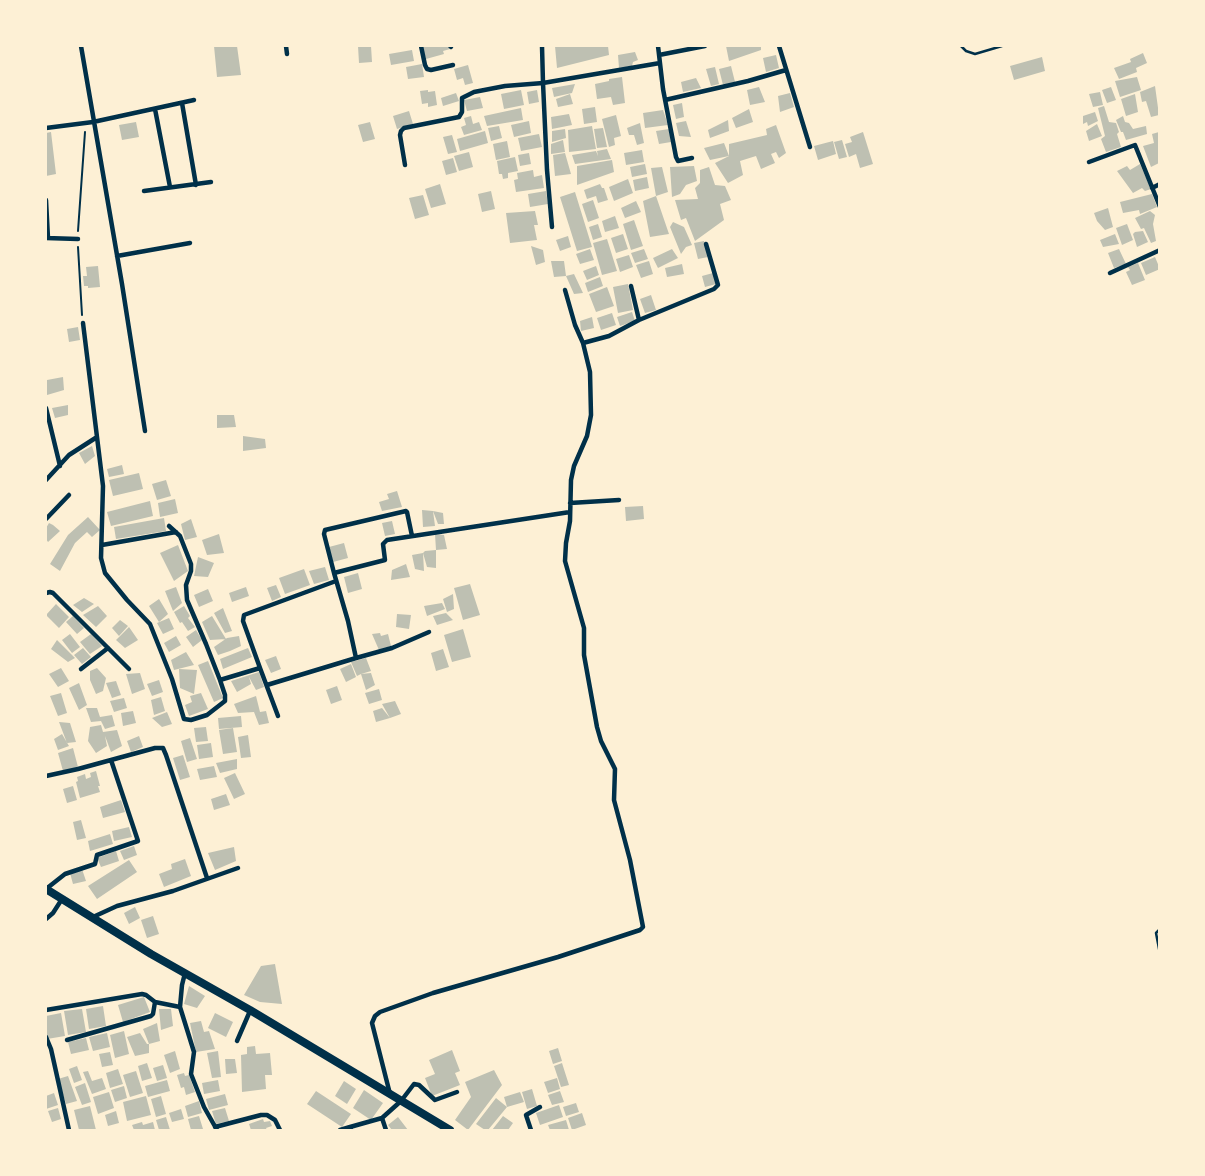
<!DOCTYPE html>
<html>
<head>
<meta charset="utf-8">
<style>
	body { margin:0 }
	#map { position:relative; width:1205px; height:1176px; overflow:hidden; background:#fdf0d5; font-family:"Public Sans",sans-serif }
	canvas { display:block }
	.frame { position:absolute; inset:0; border:47px solid #fdf0d5; pointer-events:none }
</style>
</head>
<body>
<div id="map">
<canvas width="1205" height="1176"></canvas>
<div class="frame"></div>
</div>
<script>
const context = document.querySelector('canvas').getContext('2d');
context.lineJoin = 'round';
function fillPath(path, color) { context.fillStyle = color; context.fill(path, 'evenodd'); }
const shape = rows => new Path2D(rows.map(r => 'M' + r).join(''));
function trace(path, color, width, dash) { context.strokeStyle = color; context.lineWidth = width; context.lineCap = dash ? 'butt' : 'round'; context.setLineDash(dash || []); context.stroke(path); }
fillPath(shape([
	[214,46,237,46,241,75,217,77],
	[358,46,371,46,372,62,359,63],
	[422,46,449,46,450,49,443,51,444,54,426,59],
	[555,46,608,46,609,55,557,68],
	[726,46,761,46,761,50,729,61],
	[412,50,414,61,391,65,389,54],
	[635,52,638,60,633,62,632,66,619,68,618,55],
	[1143,53,1147,63,1136,68,1137,72,1119,79,1114,68,1131,62,1130,59],
	[776,55,779,68,766,72,763,58],
	[1042,57,1045,71,1014,80,1010,66],
	[422,64,424,77,408,79,406,67],
	[468,65,473,83,465,85,463,78,457,80,454,69],
	[731,66,735,82,723,85,719,69],
	[715,67,719,84,711,86,706,69],
	[622,77,625,103,613,105,611,97,597,99,595,84,609,81,609,79],
	[1137,77,1141,90,1120,97,1115,81],
	[696,78,701,88,683,92,681,82],
	[575,84,572,93,554,97,552,88],
	[1155,86,1159,115,1151,117,1146,101,1142,102,1140,92],
	[759,87,765,102,750,105,747,90],
	[1111,87,1116,100,1107,103,1102,90],
	[428,90,428,92,435,91,437,105,428,107,428,103,422,104,420,91],
	[521,90,524,105,504,109,501,94],
	[537,90,539,102,529,104,527,92],
	[1100,92,1103,105,1093,107,1089,94],
	[456,93,459,101,443,106,441,98],
	[790,93,794,107,780,112,778,96],
	[570,94,573,104,558,107,556,99],
	[1135,94,1138,112,1126,116,1121,99],
	[480,97,483,108,467,111,464,100],
	[682,103,684,117,676,119,673,105],
	[1104,106,1109,122,1116,123,1119,132,1117,134,1121,147,1106,152,1101,139,1105,136,1098,108],
	[595,107,597,122,584,124,582,109],
	[521,108,523,120,487,126,484,116],
	[749,109,753,122,736,128,732,118],
	[663,110,668,125,645,128,643,113],
	[409,111,413,124,397,129,393,116],
	[1095,112,1098,121,1088,126,1087,122,1083,124,1083,116],
	[569,114,572,125,552,129,551,117],
	[616,115,621,136,614,138,615,145,609,147,602,119],
	[471,116,473,124,479,122,482,130,464,135,461,127,466,125,464,118],
	[1123,116,1125,122,1129,123,1133,129,1146,126,1147,134,1126,140,1123,132,1121,132,1116,120],
	[728,120,729,131,710,138,708,130],
	[529,121,531,133,514,137,511,125],
	[686,121,691,137,679,136,676,123],
	[136,122,139,137,122,140,119,125],
	[370,122,375,139,363,142,358,125],
	[640,123,644,143,637,145,634,135,629,135,627,128],
	[1097,124,1102,136,1089,141,1086,131],
	[776,125,786,153,779,158,776,152,771,154,775,163,761,169,756,156,740,161,743,175,728,183,715,163,729,156,710,160,704,148,724,143,729,156,729,144,767,135,766,129],
	[499,126,502,138,491,141,488,128],
	[592,126,596,149,569,152,568,130],
	[603,128,607,147,597,148,594,129],
	[565,129,566,138,552,142,552,131],
	[669,129,671,142,659,144,656,131],
	[485,131,488,143,460,151,457,139],
	[51,132,56,174,46,176,46,133],
	[863,132,873,164,860,168,856,154,849,157,845,144,852,142,850,137],
	[1159,132,1159,163,1151,167,1143,146,1154,143,1152,134],
	[539,134,542,147,521,151,518,138],
	[452,135,457,152,448,154,443,137],
	[563,140,565,152,551,154,551,144],
	[842,140,847,157,839,159,834,142],
	[507,141,510,157,496,160,493,144],
	[833,141,836,154,818,160,814,146],
	[607,149,611,159,575,164,572,155,596,151,598,156,597,151],
	[642,150,644,162,626,165,624,153],
	[469,152,473,167,459,171,454,156],
	[529,153,531,164,520,166,518,155],
	[565,153,571,174,555,176,553,155],
	[515,157,518,171,508,173,508,178,503,179,502,174,499,174,497,161],
	[453,158,457,172,446,175,442,161],
	[612,160,614,172,577,185,577,166],
	[645,164,647,174,632,177,630,167],
	[1140,164,1151,189,1145,191,1142,188,1133,193,1117,171,1127,166,1130,170],
	[694,166,697,181,686,185,680,194,672,197,670,167],
	[662,167,668,192,656,196,651,168],
	[709,167,715,185,725,186,731,200,720,204,724,220,695,241,686,218,681,220,675,200,698,199,695,188,700,183,700,170],
	[533,170,534,177,542,175,544,188,516,192,514,180,518,179,517,173],
	[647,177,649,188,635,191,633,180],
	[628,179,633,193,614,201,609,187],
	[440,184,446,204,431,208,425,189],
	[600,184,602,188,604,188,608,200,598,203,596,196,587,199,584,190],
	[491,191,495,209,482,212,478,194],
	[546,191,548,204,530,207,528,194],
	[575,192,592,247,577,251,560,197],
	[1152,194,1157,207,1140,214,1139,210,1123,213,1120,202],
	[423,195,429,215,415,219,409,198],
	[656,196,669,234,650,237,643,201],
	[593,200,599,218,588,222,582,204],
	[636,201,641,212,625,218,621,208],
	[1108,208,1113,227,1105,230,1097,221,1094,213],
	[535,211,538,225,534,225,537,240,510,243,506,213],
	[1150,211,1155,215,1153,224,1156,241,1151,243,1144,228,1141,229,1135,218],
	[615,216,619,228,605,232,602,221],
	[634,220,643,246,631,250,623,224],
	[673,222,684,227,692,245,686,247,681,254,670,227],
	[598,224,602,237,593,240,589,227],
	[1127,224,1133,240,1122,245,1116,228],
	[1143,231,1148,242,1137,247,1133,234,1135,232],
	[623,234,628,249,616,253,611,238],
	[1115,234,1119,244,1103,247,1100,240],
	[568,236,571,247,560,251,556,240],
	[607,239,617,271,602,275,593,243],
	[704,241,708,257,698,259,694,243],
	[531,246,543,250,545,262,536,265],
	[590,249,594,260,580,264,576,254],
	[644,249,648,259,635,263,631,253],
	[672,249,678,258,658,268,653,258],
	[1119,249,1126,264,1114,268,1108,253],
	[629,255,633,267,620,272,616,259],
	[1155,257,1160,269,1146,275,1141,263],
	[551,261,564,261,566,276,554,277],
	[649,261,653,274,641,278,636,265],
	[1138,263,1145,280,1132,285,1126,272,1130,270,1128,267],
	[682,264,684,274,667,277,665,268],
	[98,266,100,287,88,288,88,286,84,286,83,276,87,276,86,267],
	[596,266,599,275,587,280,583,271],
	[713,273,716,284,705,287,702,276],
	[574,274,583,293,574,294,566,276],
	[600,277,603,286,588,292,585,283],
	[628,284,633,310,618,313,613,287],
	[607,287,614,306,596,312,589,294],
	[651,295,656,310,645,313,640,299],
	[632,312,635,321,620,326,617,317],
	[612,313,616,325,601,330,597,318],
	[592,317,594,328,581,331,580,321],
	[78,327,80,340,69,342,67,329],
	[63,377,64,390,47,395,47,380],
	[68,405,68,415,55,418,52,408],
	[217,415,234,415,236,427,217,428],
	[243,436,265,439,266,448,243,451],
	[92,446,95,456,85,464,79,453],
	[122,465,124,474,109,477,107,469],
	[139,473,143,489,113,496,109,480],
	[166,480,171,496,157,500,152,484],
	[397,491,402,507,382,511,379,502,389,499,387,494],
	[175,499,178,513,160,517,158,503],
	[150,501,153,516,111,526,107,512],
	[643,506,644,519,626,521,625,507],
	[422,510,433,511,443,513,444,524,438,524,433,511,435,526,423,527],
	[88,517,100,530,92,537,87,532,75,543,60,571,50,564,68,535],
	[164,518,166,531,116,539,114,527],
	[191,519,197,537,185,540,181,524],
	[392,521,395,534,385,536,382,523],
	[49,523,53,525,60,531,48,542,46,539,46,528],
	[219,534,224,553,207,555,202,540],
	[435,534,444,535,447,549,436,550,436,568,427,567,423,553,424,571,415,569,412,555,423,553,425,551,436,550],
	[344,543,348,558,333,562,329,547],
	[178,545,188,571,174,581,160,553],
	[198,557,214,563,208,577,194,576],
	[406,564,410,577,391,580,392,570],
	[325,567,329,580,314,584,309,571],
	[304,569,310,585,285,594,279,578],
	[358,573,362,589,348,593,344,577],
	[470,584,480,615,463,620,454,588],
	[276,585,281,597,272,601,267,588],
	[176,587,182,603,173,611,165,591],
	[246,587,249,596,232,602,229,593],
	[208,589,213,601,199,607,194,595],
	[453,594,454,609,447,612,443,599],
	[84,598,94,604,82,612,73,605],
	[159,599,168,614,159,622,149,606],
	[442,603,445,609,427,616,424,606],
	[56,604,69,617,59,628,46,615],
	[98,606,107,616,96,627,83,615],
	[184,606,190,616,188,618,195,627,188,631,182,622,180,623,174,612],
	[223,608,232,631,225,633,214,613],
	[446,613,453,620,437,625,433,616],
	[397,614,411,615,409,629,396,627],
	[73,616,84,628,77,634,66,622],
	[212,616,226,639,210,640,202,622],
	[169,618,174,629,163,634,157,623],
	[120,620,128,626,119,636,112,628],
	[129,627,138,640,125,648,116,640],
	[463,629,471,657,452,662,444,635],
	[196,630,202,640,193,647,186,637],
	[380,633,381,636,388,634,391,646,379,650,372,634],
	[70,634,80,647,72,653,62,640],
	[91,634,102,646,90,654,80,642],
	[176,636,181,645,169,652,164,643],
	[239,636,241,646,230,651,218,655,214,647,227,638],
	[57,640,75,658,68,662,51,649],
	[83,648,91,657,82,664,74,655],
	[248,648,252,657,223,669,220,659],
	[443,649,449,667,436,671,431,653],
	[186,652,194,665,174,670,171,660],
	[276,656,281,669,271,673,265,660],
	[366,658,371,671,361,674,371,673,375,685,366,690,361,674,357,676,351,662],
	[208,661,223,698,214,702,198,665],
	[351,664,356,677,346,682,340,669],
	[61,668,69,681,58,687,49,674],
	[97,668,106,678,103,691,96,694,90,680,90,671],
	[179,669,197,670,194,694,180,688],
	[259,672,264,687,256,690,249,677,251,684,237,692,231,681],
	[140,673,145,689,132,694,126,674],
	[159,680,163,692,152,696,147,684],
	[116,681,121,695,112,698,106,683],
	[79,683,87,705,79,710,69,688],
	[337,686,342,700,331,704,326,690],
	[379,689,382,700,369,704,365,693],
	[61,693,67,713,58,716,50,696],
	[201,693,208,709,189,716,185,705,192,702,190,696],
	[256,696,260,712,266,711,269,723,259,725,254,712,238,713,234,704],
	[161,697,165,711,154,715,151,700],
	[124,698,127,708,114,712,110,701],
	[395,701,401,714,390,718,382,704],
	[86,708,97,708,100,717,112,715,115,726,105,729,101,721,91,722],
	[382,708,390,718,376,722,373,711],
	[133,711,136,723,123,726,121,713],
	[167,712,172,724,162,727,152,718],
	[241,716,242,727,219,729,218,718],
	[59,722,70,723,76,742,67,743],
	[101,725,103,732,117,730,122,746,111,752,105,736,107,746,96,753,88,741,90,727],
	[206,727,208,741,196,742,194,728],
	[233,728,237,752,223,754,219,730],
	[62,734,69,746,58,750,54,739],
	[248,735,251,757,241,758,238,737],
	[139,736,143,747,131,752,127,741],
	[190,738,197,759,187,762,181,741],
	[211,743,213,757,199,759,197,745],
	[73,748,78,767,63,771,58,753],
	[183,755,190,777,180,780,173,758],
	[237,759,237,769,220,773,216,763],
	[214,766,217,777,200,780,197,769],
	[96,771,100,786,98,786,100,792,80,798,76,782,78,781,77,777,85,774,86,779,91,777,90,773],
	[235,773,245,794,234,799,224,778],
	[73,786,77,800,67,803,63,789],
	[226,794,230,805,214,810,211,799],
	[121,800,125,812,103,818,100,807],
	[81,820,86,838,77,840,73,822],
	[129,827,132,837,114,841,112,831],
	[110,834,113,844,90,851,88,841],
	[134,846,137,855,124,860,120,851],
	[234,847,236,861,215,870,208,853],
	[116,851,119,861,101,867,97,858],
	[185,859,191,876,164,887,159,874,172,869,171,864],
	[129,860,137,872,97,899,88,886],
	[82,869,86,881,73,884,70,873],
	[135,907,140,918,129,924,124,913],
	[153,916,159,934,147,938,141,920],
	[275,964,282,1004,260,1002,244,995,261,966],
	[189,986,205,996,197,1008,184,1004],
	[144,997,150,1012,123,1022,118,1005],
	[103,1006,106,1026,89,1029,86,1009],
	[82,1009,86,1032,68,1035,64,1011],
	[159,1009,171,1009,173,1026,161,1030],
	[61,1013,65,1036,47,1039,46,1016],
	[215,1013,233,1022,226,1037,208,1028],
	[201,1021,204,1032,209,1031,215,1049,196,1052,190,1023],
	[157,1023,160,1041,149,1044,143,1029],
	[124,1031,129,1054,115,1058,110,1035],
	[107,1033,110,1047,93,1051,89,1037],
	[140,1033,147,1044,149,1044,149,1053,135,1056,127,1037],
	[86,1038,89,1050,71,1054,68,1042],
	[255,1046,256,1054,270,1053,272,1075,265,1075,266,1089,242,1092,241,1055,247,1054,247,1047],
	[558,1048,562,1061,553,1064,549,1051],
	[452,1050,460,1071,455,1073,460,1085,432,1096,425,1078,435,1074,429,1060],
	[175,1051,180,1069,170,1073,164,1055],
	[218,1051,221,1077,212,1078,207,1053],
	[110,1052,113,1065,102,1067,99,1054],
	[225,1059,235,1059,237,1073,226,1074],
	[147,1063,152,1078,142,1081,138,1066],
	[562,1063,569,1085,561,1087,554,1066],
	[163,1065,167,1078,157,1081,153,1068],
	[77,1066,82,1080,74,1083,69,1069],
	[118,1069,123,1084,110,1088,106,1073],
	[494,1070,502,1085,468,1130,455,1120,471,1097,465,1082],
	[88,1071,92,1081,102,1078,106,1089,92,1094,83,1072],
	[136,1071,143,1093,130,1097,123,1075],
	[184,1073,185,1076,189,1075,195,1092,186,1095,184,1087,181,1088,177,1075],
	[68,1076,77,1101,66,1104,58,1079],
	[557,1078,560,1089,548,1093,544,1082],
	[167,1080,170,1091,148,1097,145,1086],
	[218,1080,220,1091,204,1094,202,1083],
	[344,1081,356,1089,347,1104,335,1096],
	[85,1083,91,1102,82,1105,75,1087],
	[124,1086,127,1098,115,1102,111,1090],
	[532,1089,537,1106,527,1109,522,1092],
	[364,1090,383,1103,371,1120,353,1108],
	[316,1091,351,1114,342,1127,307,1104],
	[560,1091,564,1102,552,1105,548,1095],
	[109,1092,114,1108,98,1114,93,1097],
	[520,1092,524,1102,507,1107,504,1097],
	[54,1093,58,1105,46,1109,46,1096],
	[225,1094,228,1105,209,1110,206,1099],
	[146,1096,151,1115,127,1121,123,1102],
	[161,1096,166,1114,156,1117,151,1099],
	[496,1098,507,1107,488,1130,485,1130,476,1124],
	[199,1101,202,1113,188,1117,185,1106],
	[576,1103,579,1112,566,1116,563,1107],
	[559,1105,563,1117,540,1125,536,1113],
	[90,1106,96,1130,79,1130,74,1110],
	[58,1108,61,1119,52,1122,48,1111],
	[225,1108,229,1121,216,1124,212,1111],
	[181,1109,184,1119,172,1122,169,1113],
	[116,1111,119,1123,108,1126,105,1115],
	[582,1113,586,1125,572,1130,568,1118],
	[199,1116,203,1129,191,1130,188,1119],
	[503,1116,513,1123,508,1130,492,1130],
	[166,1117,170,1130,159,1130,156,1120],
	[398,1117,408,1130,392,1130,388,1125],
	[263,1119,264,1122,270,1121,272,1126,266,1128,267,1130,251,1130,249,1124],
	[566,1120,569,1130,550,1130,548,1125],
	[142,1122,143,1125,153,1122,155,1130,134,1130,132,1125]
]), '#bec0b2');
trace(shape([
	[78,231,85,132],
	[78,247,82,315]
]), '#003049', 2);
trace(shape([
	[961,46,966,51,975,54,1002,46],
	[1160,929,1156,933,1160,954]
]), '#003049', 2.5);
trace(shape([
	[81,46,122,284,145,431],
	[286,46,287,54],
	[421,46,425,65,427,69,431,70,453,65],
	[450,46,451,47],
	[542,46,543,83,660,63],
	[658,46,663,89,676,157,678,161,692,158],
	[779,46,810,147],
	[659,55,705,46],
	[665,100,748,81,786,70],
	[182,103,196,185],
	[155,109,170,187],
	[46,128,93,122,194,100],
	[1089,162,1135,145,1160,207],
	[405,165,400,135,401,131,404,128,459,117,462,112,462,98,474,92,505,86,543,83,547,170,552,227],
	[1152,188,1160,184],
	[144,191,211,182],
	[46,200,48,238],
	[46,238,78,239],
	[117,256,190,243],
	[1110,273,1160,250],
	[639,320,714,289,718,285,706,244],
	[583,343,609,336,639,320,631,286],
	[46,408,60,466],
	[97,437,103,486,101,558,105,573,127,600,150,624,172,679,184,719,191,720,207,715,225,701,225,695,220,680],
	[46,480,69,455,97,437,83,323],
	[570,503,619,500],
	[46,519,69,495],
	[169,526,180,536,191,564,191,571,186,585,187,600,206,644,220,680,260,668,278,716],
	[102,545,176,532],
	[334,573,324,534,325,530,406,511,407,512,412,536],
	[46,593,50,592,53,593,129,669],
	[429,632,392,648,356,658,348,621,334,573,385,560,383,544,387,540,570,512],
	[260,668,243,621,244,615,336,581],
	[81,669,108,648],
	[267,685,356,658],
	[46,776,78,769,155,748,163,748,166,755,207,878],
	[46,889,65,874,95,864,97,855,138,841,111,760],
	[93,917,117,906,173,891,238,868],
	[46,919,53,913,62,899],
	[185,973,182,985,180,1007,194,1052,191,1074,204,1107,217,1130],
	[46,1010,142,994,146,995,155,1002,180,1007],
	[46,1037,51,1049,69,1130],
	[67,1040,151,1016,153,1014,155,1002],
	[237,1041,250,1011],
	[390,1094,372,1023,375,1016,380,1012,433,993,558,957,640,930,643,927,630,860,614,800,615,769,601,741,597,727,584,655,584,628,565,561,566,543,570,521,571,480,574,466,587,436,591,415,590,372,583,343,575,325,565,290],
	[215,1127,261,1115,267,1115,275,1120,280,1130],
	[340,1130,350,1127],
	[351,1130,350,1127,382,1118],
	[386,1130,382,1118,401,1101,414,1084,419,1085,435,1100,457,1092],
	[531,1130,526,1115,540,1107]
]), '#003049', 4.5);
trace(shape([
	[46,889,151,954,250,1010,450,1130]
]), '#003049', 8);
</script>
</body>
</html>
